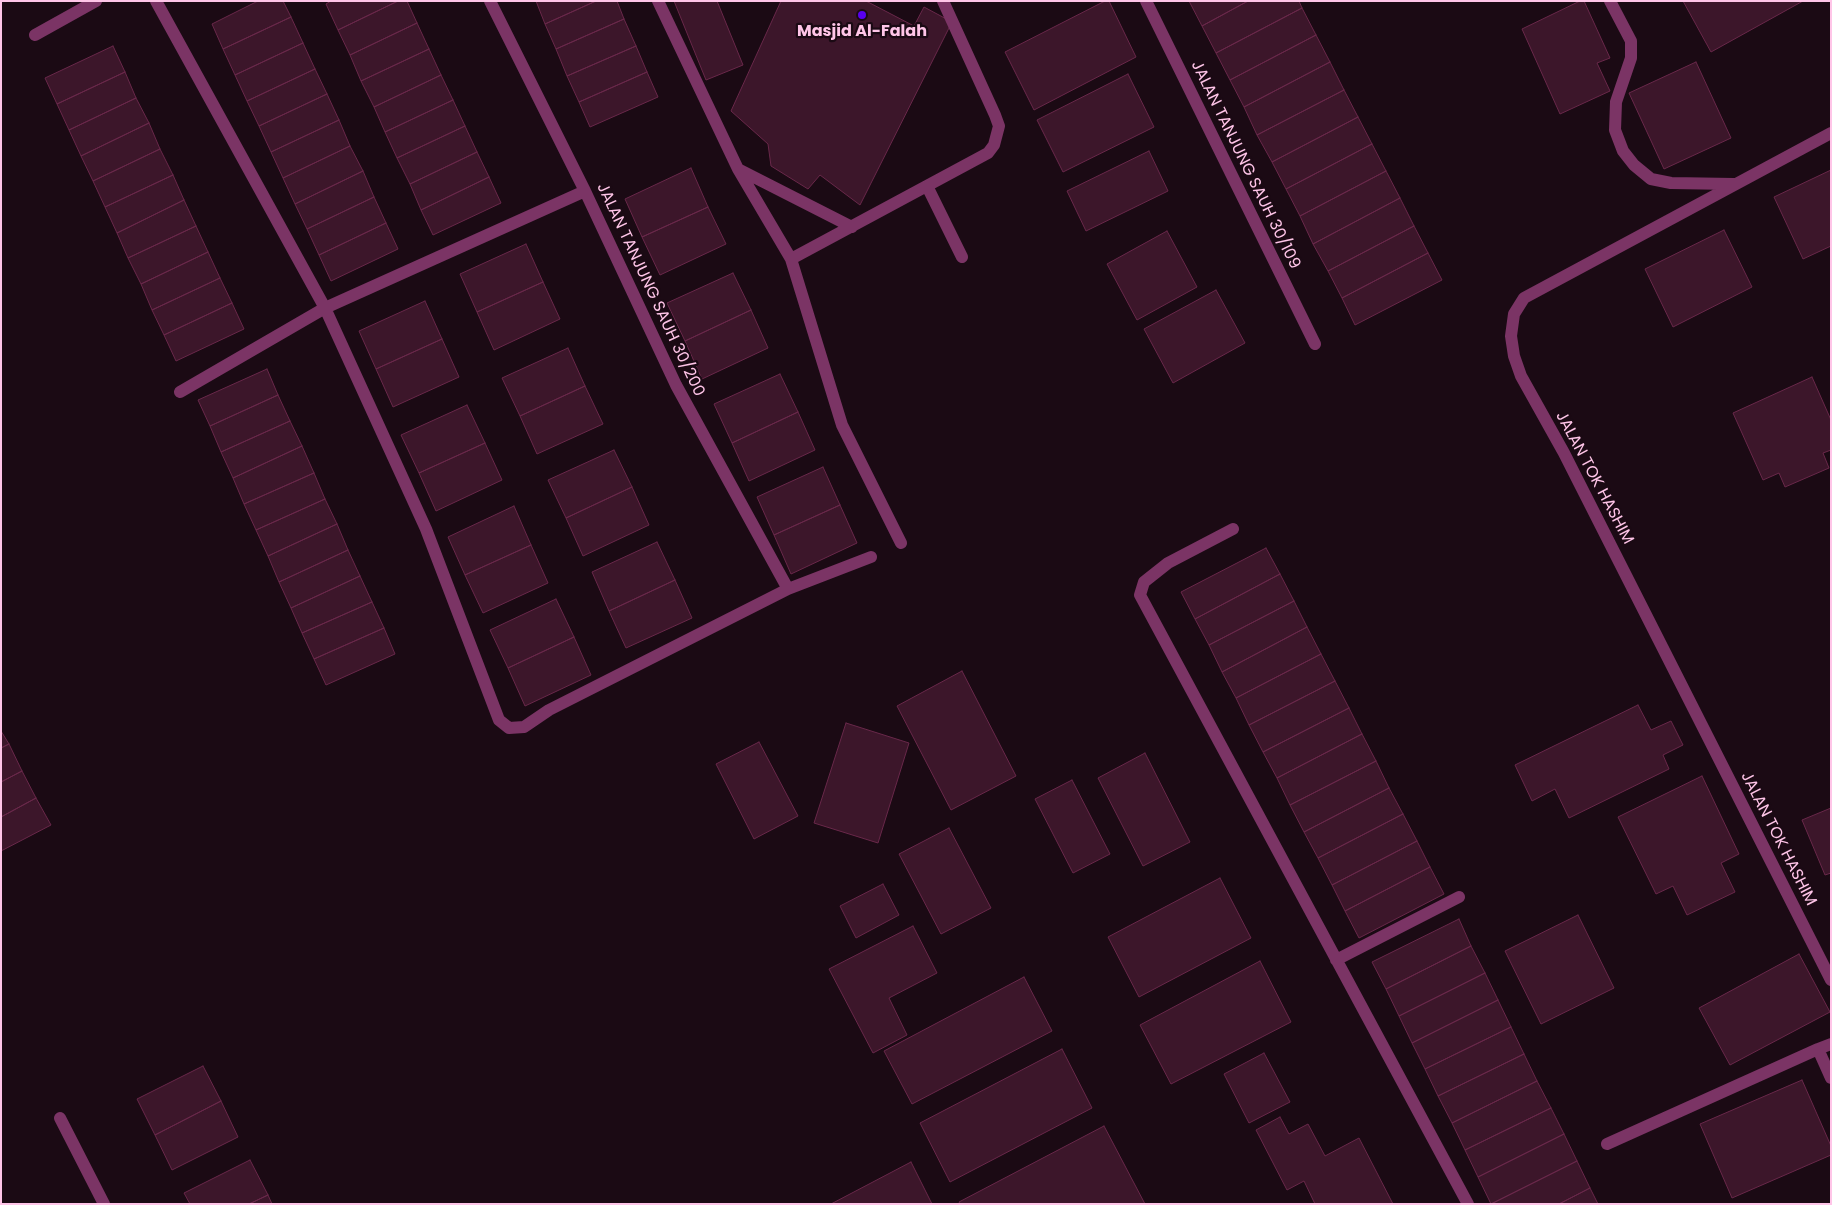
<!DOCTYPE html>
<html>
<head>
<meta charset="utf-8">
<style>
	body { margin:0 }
	#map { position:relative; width:1832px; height:1205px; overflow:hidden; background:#1b0a14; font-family:Poppins,sans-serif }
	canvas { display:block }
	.frame { position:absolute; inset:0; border:2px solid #ffc5e8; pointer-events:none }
</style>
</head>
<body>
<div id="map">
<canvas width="1832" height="1205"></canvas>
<div class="frame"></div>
</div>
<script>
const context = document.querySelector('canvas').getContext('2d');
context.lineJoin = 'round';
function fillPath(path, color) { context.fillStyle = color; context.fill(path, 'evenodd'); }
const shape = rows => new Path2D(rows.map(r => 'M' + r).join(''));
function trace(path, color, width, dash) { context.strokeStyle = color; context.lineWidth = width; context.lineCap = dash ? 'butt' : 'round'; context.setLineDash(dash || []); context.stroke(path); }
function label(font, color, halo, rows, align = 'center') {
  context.font = font + ' Poppins,sans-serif'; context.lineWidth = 4.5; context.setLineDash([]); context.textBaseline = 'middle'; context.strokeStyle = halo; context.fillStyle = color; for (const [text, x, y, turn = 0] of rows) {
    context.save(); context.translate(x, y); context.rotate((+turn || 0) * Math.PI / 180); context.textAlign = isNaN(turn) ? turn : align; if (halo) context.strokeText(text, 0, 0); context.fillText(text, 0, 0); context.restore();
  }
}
const building = shape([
	[258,1,283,1,291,17,223,49,212,24,258,1],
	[331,1,398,1,338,30,326,4,331,1],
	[398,1,407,1,417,23,350,55,338,30,398,1],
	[536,1,596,1,545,24,536,1],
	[596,1,617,1,624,19,556,49,545,24,596,1],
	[674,1,717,1,743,65,706,80,674,1],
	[781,1,866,1,914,26,924,7,952,22,860,205,820,175,808,189,771,166,768,144,731,111,781,1],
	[1105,1,1109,1,1136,57,1034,110,1005,52,1105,1],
	[1189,1,1248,1,1202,26,1189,1],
	[1248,1,1299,1,1302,8,1216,53,1202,26,1248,1],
	[1580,1,1584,1,1610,58,1597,63,1610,91,1560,114,1522,29,1580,1],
	[1683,1,1803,1,1711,52,1683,1],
	[1302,8,1316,35,1230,80,1216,53,1302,8],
	[291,17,303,43,235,75,223,49,291,17],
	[624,19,636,46,567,76,556,49,624,19],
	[417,23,429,49,361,81,350,55,417,23],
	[1316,35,1330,62,1244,107,1230,80,1316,35],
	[303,43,315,69,247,101,235,75,303,43],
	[113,46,125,72,57,104,45,78,113,46],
	[636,46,647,72,579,102,567,76,636,46],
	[429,49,441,75,374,107,361,81,429,49],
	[1330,62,1344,90,1257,135,1244,107,1330,62],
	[1696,62,1731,138,1664,169,1629,93,1696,62],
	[315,69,327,94,259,126,247,101,315,69],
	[125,72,136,98,69,130,57,104,125,72],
	[647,72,658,97,590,127,579,102,647,72],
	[1128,74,1154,127,1063,172,1037,120,1128,74],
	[441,75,453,100,385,132,374,107,441,75],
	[1344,90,1358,117,1272,162,1257,135,1344,90],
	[327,94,339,120,271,152,259,126,327,94],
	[136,98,149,123,81,156,69,130,136,98],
	[453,100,465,126,397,158,385,132,453,100],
	[1358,117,1372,144,1286,189,1272,162,1358,117],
	[339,120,350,146,283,178,271,152,339,120],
	[149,123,160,149,93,181,81,156,149,123],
	[465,126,477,152,410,184,397,158,465,126],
	[1372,144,1386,171,1300,216,1286,189,1372,144],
	[350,146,363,171,295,204,283,178,350,146],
	[160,149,173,175,105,207,93,181,160,149],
	[1149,151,1168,191,1086,231,1067,191,1149,151],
	[477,152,489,177,421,210,410,184,477,152],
	[691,168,708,207,642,237,625,199,691,168],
	[1831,170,1831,246,1803,259,1774,197,1831,170],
	[363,171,374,197,307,229,295,204,363,171],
	[1386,171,1400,198,1313,244,1300,216,1386,171],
	[173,175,184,200,117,233,105,207,173,175],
	[489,177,501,203,433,235,421,210,489,177],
	[374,197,386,223,319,255,307,229,374,197],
	[1400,198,1414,226,1328,271,1313,244,1400,198],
	[184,200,196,226,128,258,117,233,184,200],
	[708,207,726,244,660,275,642,237,708,207],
	[386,223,398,249,331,281,319,255,386,223],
	[196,226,208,252,141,284,128,258,196,226],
	[1414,226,1428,253,1342,298,1328,271,1414,226],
	[1724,230,1752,287,1673,327,1645,269,1724,230],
	[1167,231,1197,287,1137,320,1107,264,1167,231],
	[526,244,543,282,477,312,460,274,526,244],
	[208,252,220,278,152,310,141,284,208,252],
	[1428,253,1442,280,1355,325,1342,298,1428,253],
	[733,273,751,310,685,341,667,303,733,273],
	[220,278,232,303,164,335,152,310,220,278],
	[543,282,560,319,494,350,477,312,543,282],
	[1216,290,1245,343,1173,383,1144,329,1216,290],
	[425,301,442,339,376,369,359,331,425,301],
	[232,303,244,329,176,361,164,335,232,303],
	[751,310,768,348,702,379,685,341,751,310],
	[442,339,459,377,393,407,376,369,442,339],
	[568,348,585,386,520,416,502,378,568,348],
	[267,369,278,395,210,426,198,400,267,369],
	[780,374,798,412,732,443,714,404,780,374],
	[1812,377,1831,420,1831,450,1823,453,1829,468,1785,487,1779,473,1763,480,1733,413,1812,377],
	[585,386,603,424,537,454,520,416,585,386],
	[278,395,290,421,221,452,210,426,278,395],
	[467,405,485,443,419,473,401,435,467,405],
	[798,412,815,450,749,481,732,443,798,412],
	[290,421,302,446,233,478,221,452,290,421],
	[485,443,502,480,436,511,419,473,485,443],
	[302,446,314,473,244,504,233,478,302,446],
	[614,450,632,487,566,518,548,480,614,450],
	[823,467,840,505,774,535,757,497,823,467],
	[314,473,325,499,256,530,244,504,314,473],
	[632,487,649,525,583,556,566,518,632,487],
	[325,499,337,524,268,556,256,530,325,499],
	[840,505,857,543,791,574,774,535,840,505],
	[514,506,531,545,465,575,448,537,514,506],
	[337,524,348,550,279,582,268,556,337,524],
	[657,542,675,580,609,611,592,572,657,542],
	[531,545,548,583,483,613,465,575,531,545],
	[1266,548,1280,574,1195,619,1181,592,1266,548],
	[348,550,360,576,291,608,279,582,348,550],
	[1280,574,1294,601,1209,645,1195,619,1280,574],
	[360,576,372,602,302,633,291,608,360,576],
	[675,580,692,618,626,648,609,611,675,580],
	[556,599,574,637,508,668,490,630,556,599],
	[1294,601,1307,627,1222,672,1209,645,1294,601],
	[372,602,384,628,314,659,302,633,372,602],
	[1307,627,1321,654,1236,698,1222,672,1307,627],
	[384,628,395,654,326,685,314,659,384,628],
	[574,637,591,675,525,706,508,668,574,637],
	[1321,654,1335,681,1249,725,1236,698,1321,654],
	[962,671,1016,776,951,810,897,706,962,671],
	[1335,681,1349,708,1263,752,1249,725,1335,681],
	[1638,705,1651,730,1671,721,1683,745,1663,755,1669,769,1569,818,1555,789,1532,801,1515,765,1638,705],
	[1349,708,1362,734,1277,778,1263,752,1349,708],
	[846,723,909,743,878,843,814,823,846,723],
	[1,731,9,744,1,748,1,731],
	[1362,734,1376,761,1290,805,1277,778,1362,734],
	[759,742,798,816,754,839,716,764,759,742],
	[9,744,22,771,1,782,1,748,9,744],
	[1145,753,1190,842,1143,866,1098,778,1145,753],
	[1376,761,1389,788,1304,832,1290,805,1376,761],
	[22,771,36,798,1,817,1,782,22,771],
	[1702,776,1739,854,1721,863,1735,892,1687,915,1673,886,1656,894,1618,817,1702,776],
	[1072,780,1110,854,1073,873,1035,799,1072,780],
	[1389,788,1403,814,1318,858,1304,832,1389,788],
	[36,798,51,825,1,851,1,817,36,798],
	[1831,808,1831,873,1825,875,1802,820,1831,808],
	[1403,814,1417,841,1332,885,1318,858,1403,814],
	[949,828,991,908,941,934,899,854,949,828],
	[1417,841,1430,867,1345,911,1332,885,1417,841],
	[1430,867,1444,894,1359,938,1345,911,1430,867],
	[1220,878,1251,938,1139,997,1108,937,1220,878],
	[883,884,899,915,856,938,840,906,883,884],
	[1578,915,1614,988,1541,1024,1505,951,1578,915],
	[1459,919,1471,946,1386,989,1372,962,1459,919],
	[913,926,937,973,889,998,907,1035,873,1053,829,969,913,926],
	[1471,946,1485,973,1399,1016,1386,989,1471,946],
	[1799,954,1830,1012,1730,1065,1699,1008,1799,954],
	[1260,961,1291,1022,1171,1084,1140,1025,1260,961],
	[1485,973,1498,1000,1412,1043,1399,1016,1485,973],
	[1024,977,1052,1031,912,1104,884,1051,1024,977],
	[1498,1000,1511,1027,1425,1069,1412,1043,1498,1000],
	[1511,1027,1524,1054,1438,1096,1425,1069,1511,1027],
	[1062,1049,1092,1108,950,1182,920,1123,1062,1049],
	[1264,1053,1290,1102,1249,1123,1224,1074,1264,1053],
	[1524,1054,1537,1081,1452,1123,1438,1096,1524,1054],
	[203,1066,221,1101,155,1135,137,1099,203,1066],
	[1802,1080,1831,1146,1831,1155,1732,1198,1700,1124,1802,1080],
	[1537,1081,1551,1108,1465,1150,1452,1123,1537,1081],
	[221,1101,238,1137,172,1170,155,1135,221,1101],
	[1551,1108,1564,1134,1478,1177,1465,1150,1551,1108],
	[1280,1117,1289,1134,1308,1124,1325,1156,1359,1138,1393,1204,1315,1204,1304,1181,1287,1190,1256,1130,1280,1117],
	[1104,1126,1145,1204,960,1204,959,1202,1104,1126],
	[1564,1134,1577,1161,1491,1204,1478,1177,1564,1134],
	[250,1160,268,1195,249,1204,190,1204,184,1193,250,1160],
	[1577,1161,1590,1188,1559,1204,1491,1204,1577,1161],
	[911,1162,932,1204,831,1204,911,1162],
	[1590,1188,1598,1204,1559,1204,1590,1188],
	[268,1195,272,1204,249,1204,268,1195]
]);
fillPath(building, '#3c162a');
trace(building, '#69284a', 1);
trace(shape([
	[156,1,325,308,426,529,499,720,509,728,524,727,549,710,788,589,871,557],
	[490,1,585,191,676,385,788,589],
	[658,1,738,169,791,259,988,153,994,145,999,126,995,115,943,1],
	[1146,1,1315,344],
	[1610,1,1631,41,1631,58,1616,102,1615,130,1623,151,1634,165,1651,179,1671,183,1734,184],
	[35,35,96,1],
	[1831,133,1524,298,1514,314,1511,336,1514,356,1521,376,1564,453,1831,980],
	[738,169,852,227],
	[927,186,962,257],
	[791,259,842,425,901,543],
	[180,392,325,308,585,191],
	[1233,529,1168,563,1144,582,1140,595,1468,1204],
	[1336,960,1459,897],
	[1818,1049,1831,1044],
	[60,1118,104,1204],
	[1607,1144,1818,1049,1831,1078]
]), '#7b3465', 12);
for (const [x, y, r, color] of [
	[862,15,5,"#5900f0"]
]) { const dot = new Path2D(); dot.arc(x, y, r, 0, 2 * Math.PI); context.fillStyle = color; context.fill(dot); trace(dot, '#1b0a14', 2); }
label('bold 16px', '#ffc5e8', '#1b0a14', [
	["Masjid Al-Falah",862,32]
]);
label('16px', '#ffc5e8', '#1b0a14', [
	["JALAN TANJUNG SAUH 30/109",1245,165,64],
	["JALAN TANJUNG SAUH 30/200",650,290,65],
	["JALAN TOK HASHIM",1594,478,62],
	["JALAN TOK HASHIM",1778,839,63]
]);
</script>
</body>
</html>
